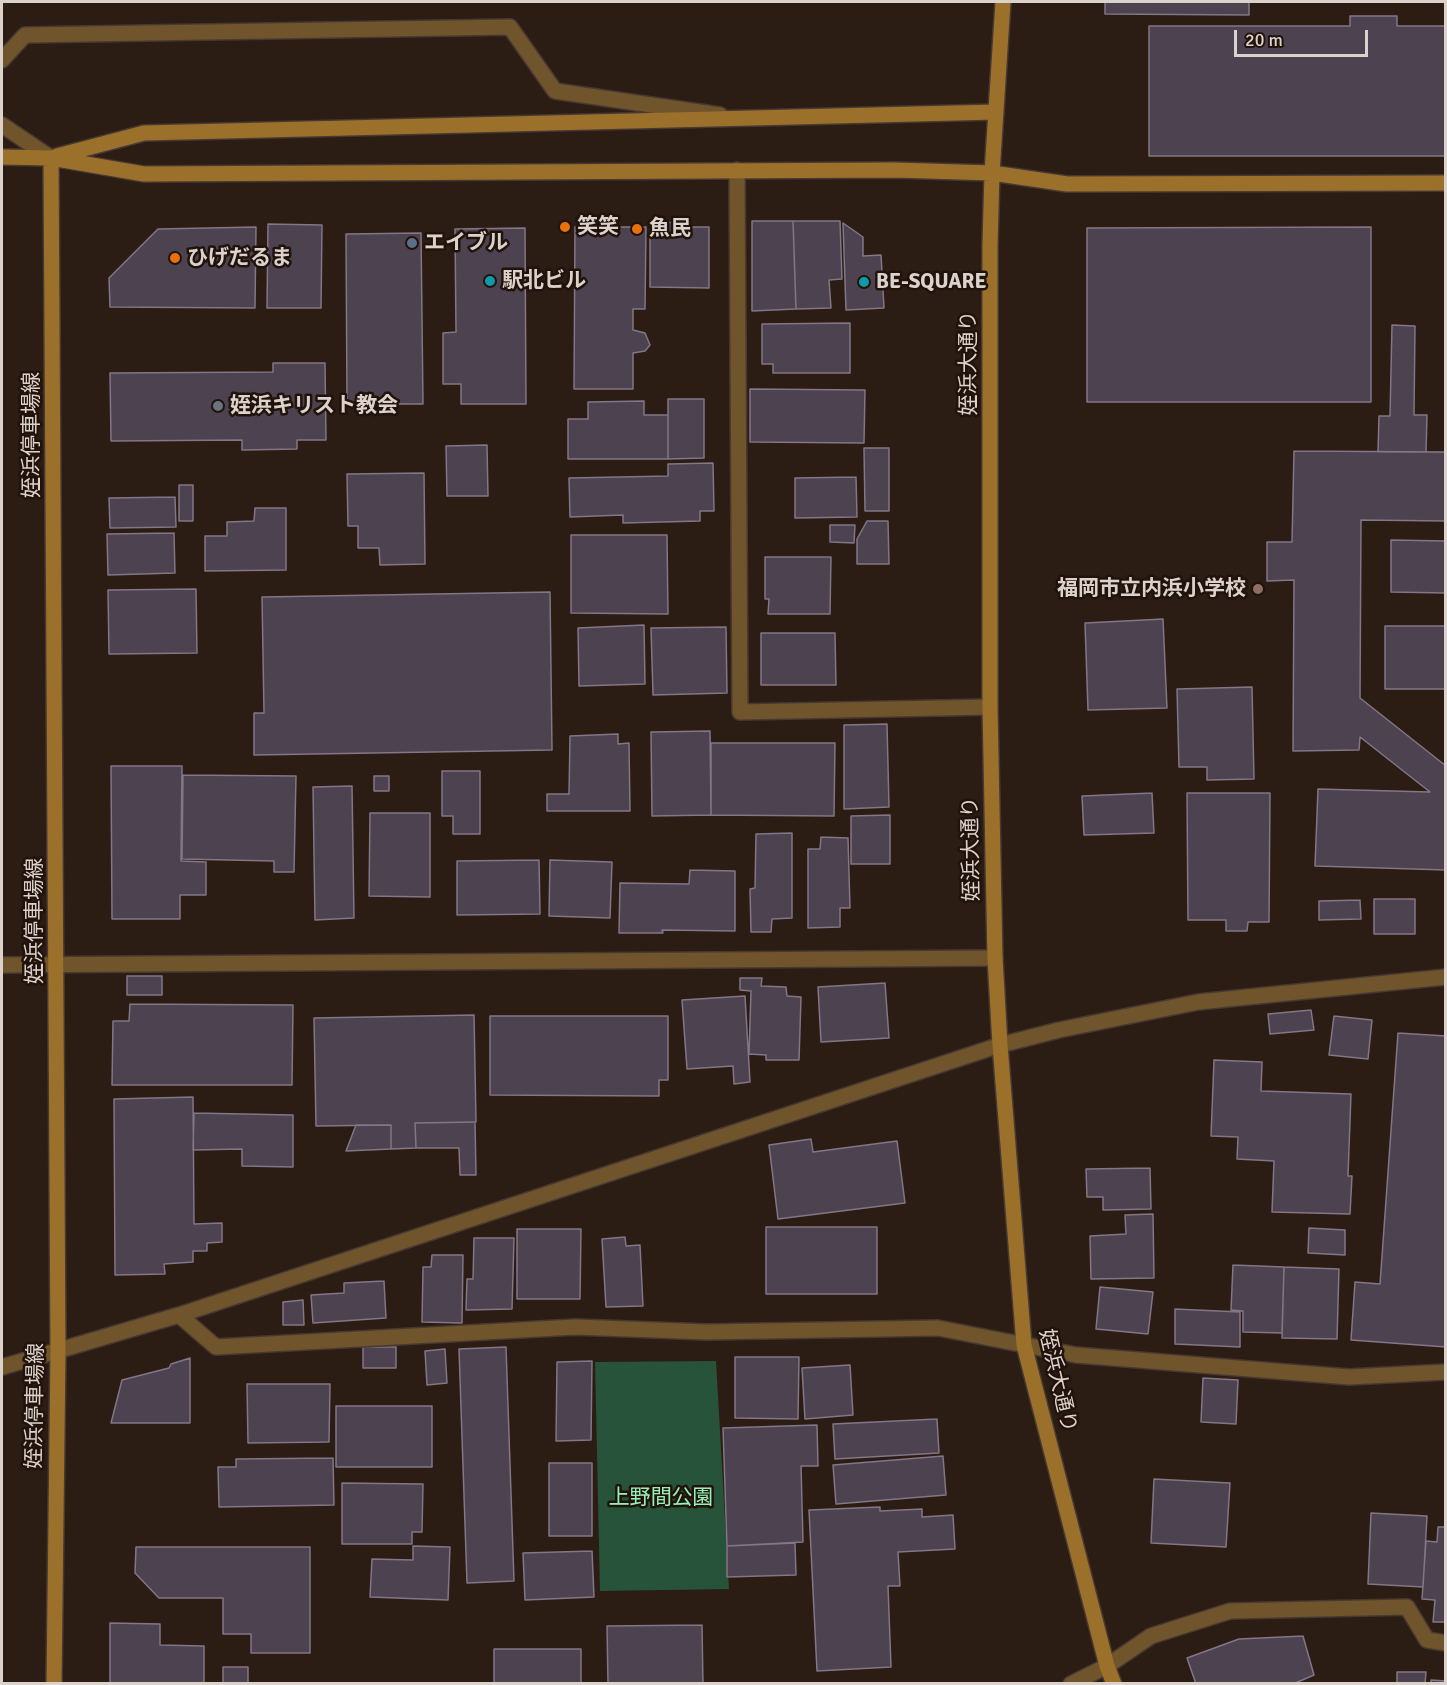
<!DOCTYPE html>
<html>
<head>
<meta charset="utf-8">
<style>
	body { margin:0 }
	#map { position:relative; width:1447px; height:1685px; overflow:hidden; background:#2b1c14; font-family:Signika,sans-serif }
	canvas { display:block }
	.frame { position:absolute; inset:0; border:3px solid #dcd2cc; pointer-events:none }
	.scale { position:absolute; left:1234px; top:30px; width:134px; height:27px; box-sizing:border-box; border:3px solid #dcd2cc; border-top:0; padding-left:8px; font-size:18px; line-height:21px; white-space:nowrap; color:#dcd2cc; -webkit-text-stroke:4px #21130b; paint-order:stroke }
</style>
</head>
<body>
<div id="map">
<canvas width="1447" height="1685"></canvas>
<div class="frame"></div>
<div class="scale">20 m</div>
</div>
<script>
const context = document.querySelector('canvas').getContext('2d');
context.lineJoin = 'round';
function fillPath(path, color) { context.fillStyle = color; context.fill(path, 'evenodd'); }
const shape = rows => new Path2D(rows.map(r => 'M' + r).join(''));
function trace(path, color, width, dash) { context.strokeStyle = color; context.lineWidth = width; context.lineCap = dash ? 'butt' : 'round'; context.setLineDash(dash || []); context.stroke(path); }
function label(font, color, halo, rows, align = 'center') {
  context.font = font + ' Signika,"Noto Sans JP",sans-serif'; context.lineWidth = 5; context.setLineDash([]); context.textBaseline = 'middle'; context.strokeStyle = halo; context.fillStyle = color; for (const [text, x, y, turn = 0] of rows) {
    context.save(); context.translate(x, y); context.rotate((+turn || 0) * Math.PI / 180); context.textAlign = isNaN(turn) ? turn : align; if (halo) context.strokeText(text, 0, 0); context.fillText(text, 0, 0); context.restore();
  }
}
fillPath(shape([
	[716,1361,729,1589,600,1591,595,1362]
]), '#265339');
const building = shape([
	[1105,2,1249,2,1249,15,1105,14,1105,2],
	[1350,16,1397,16,1397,26,1446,26,1446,156,1149,156,1149,26,1350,26,1350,16],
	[752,221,793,221,796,309,752,311,752,221],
	[793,221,840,221,842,279,829,280,831,308,796,309,793,221],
	[661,222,684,223,684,227,709,227,709,288,650,287,650,233,661,233,661,222],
	[843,223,863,237,863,256,881,255,884,308,846,310,843,223],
	[268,224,322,225,321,308,267,308,268,224],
	[256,227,255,308,110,307,109,278,158,229,256,227],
	[575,227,646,227,645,309,633,309,633,330,645,333,650,345,645,351,633,353,633,389,574,389,575,227],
	[1371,227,1371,402,1087,402,1087,228,1371,227],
	[525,228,526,404,461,404,461,384,443,384,443,333,456,332,455,229,525,228],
	[421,233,423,404,347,404,346,234,421,233],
	[850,323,850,373,773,373,773,364,762,364,762,324,850,323],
	[1392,325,1415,326,1414,415,1427,415,1426,452,1378,452,1379,416,1390,416,1392,325],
	[273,363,325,363,326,440,297,440,297,449,242,450,242,440,111,441,110,373,273,372,273,363],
	[750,389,865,390,864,443,750,442,750,389],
	[668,399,704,399,704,458,668,459,668,399],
	[644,401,644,415,668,415,668,459,568,459,568,419,588,419,588,402,644,401],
	[487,445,488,496,447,496,446,446,487,445],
	[864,448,889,448,889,511,865,511,864,448],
	[1294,451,1446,452,1446,521,1361,520,1360,698,1446,766,1446,870,1315,866,1318,789,1430,792,1360,737,1359,750,1293,751,1294,580,1267,581,1267,542,1292,542,1294,451],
	[713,463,714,511,700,511,700,521,623,523,623,515,570,517,569,478,668,476,668,464,713,463],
	[424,473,425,564,380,565,379,548,358,548,358,526,348,526,347,474,424,473],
	[856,477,857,517,795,518,795,478,856,477],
	[179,485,193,485,193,521,179,521,179,485],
	[175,497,176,527,110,528,109,498,175,497],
	[255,508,286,508,286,570,205,571,205,536,227,536,227,522,254,521,255,508],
	[867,521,888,521,889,564,857,564,857,539,867,521],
	[830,525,855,525,854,543,830,542,830,525],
	[174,533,175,573,108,575,107,534,174,533],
	[571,535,667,535,668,614,571,613,571,535],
	[1391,540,1446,541,1446,593,1391,592,1391,540],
	[765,557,831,557,830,614,768,614,769,599,765,599,765,557],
	[196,589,197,653,109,654,108,590,196,589],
	[550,592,552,750,254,755,254,713,264,713,262,597,550,592],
	[1163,619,1167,708,1088,710,1085,623,1163,619],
	[644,625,645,684,579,686,578,628,644,625],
	[1385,626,1446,626,1446,689,1385,689,1385,626],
	[726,627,727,693,653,695,651,628,726,627],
	[761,633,835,633,836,685,761,685,761,633],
	[1252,687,1254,779,1207,780,1207,767,1179,767,1177,689,1252,687],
	[887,724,889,807,844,809,844,725,887,724],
	[710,731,711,815,652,816,651,732,710,731],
	[618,734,618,744,629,743,630,811,547,811,547,794,569,794,570,736,618,734],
	[711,743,835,743,834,816,711,815,711,743],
	[111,766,182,766,181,861,206,862,206,895,180,895,180,919,112,919,111,766],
	[442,771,480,771,480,834,453,834,453,816,442,816,442,771],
	[183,775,296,776,294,872,274,872,274,861,182,859,183,775],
	[374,776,389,776,389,791,374,791,374,776],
	[352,786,354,918,315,920,313,787,352,786],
	[1152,793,1154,833,1084,835,1082,796,1152,793],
	[1187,793,1270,793,1269,922,1248,922,1247,931,1226,931,1226,920,1188,920,1187,793],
	[370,813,430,813,430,897,369,896,370,813],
	[890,815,890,864,851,864,851,816,890,815],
	[792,833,792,918,772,919,771,932,751,932,750,889,755,888,756,834,792,833],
	[821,837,848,838,850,908,840,908,840,927,808,928,808,849,820,849,821,837],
	[539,860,540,914,457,915,457,861,539,860],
	[550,860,612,862,610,918,549,916,550,860],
	[690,870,735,871,735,931,662,930,663,933,619,933,620,883,689,884,690,870],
	[1374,899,1415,899,1415,934,1374,934,1374,899],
	[1360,900,1361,919,1319,920,1319,901,1360,900],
	[127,976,162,976,162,995,127,995,127,976],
	[740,978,762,978,761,986,786,987,787,996,801,997,799,1060,766,1060,766,1055,749,1054,751,991,740,990,740,978],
	[885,983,889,1038,821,1042,818,987,885,983],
	[745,996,750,1082,734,1084,733,1066,687,1069,682,1000,745,996],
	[130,1004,293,1005,292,1085,112,1085,113,1021,129,1021,130,1004],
	[1311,1010,1314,1030,1270,1034,1268,1014,1311,1010],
	[474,1015,476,1122,415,1123,416,1148,391,1149,391,1125,316,1126,314,1018,474,1015],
	[490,1016,668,1016,668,1080,659,1080,659,1096,490,1095,490,1016],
	[1334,1016,1372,1020,1368,1059,1329,1055,1334,1016],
	[1398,1033,1446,1036,1446,1347,1351,1340,1355,1282,1380,1284,1398,1033],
	[1214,1060,1262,1062,1261,1091,1351,1094,1348,1176,1352,1176,1350,1214,1272,1212,1274,1161,1237,1159,1238,1137,1211,1136,1214,1060],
	[193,1097,194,1224,222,1223,222,1242,207,1243,207,1251,193,1251,193,1262,164,1264,165,1274,115,1275,114,1099,193,1097],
	[194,1113,293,1115,293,1167,242,1166,242,1149,193,1150,194,1113],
	[475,1122,476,1175,460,1175,459,1148,416,1148,415,1123,475,1122],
	[356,1125,391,1125,391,1149,346,1151,356,1125],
	[811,1139,813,1152,897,1141,905,1203,778,1219,769,1145,811,1139],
	[1150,1168,1151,1209,1103,1210,1103,1197,1087,1197,1086,1169,1150,1168],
	[1153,1214,1154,1278,1091,1279,1090,1236,1126,1234,1125,1215,1153,1214],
	[766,1227,877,1227,877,1294,766,1294,766,1227],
	[1309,1228,1345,1230,1345,1255,1308,1253,1309,1228],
	[517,1229,581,1229,580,1299,517,1299,517,1229],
	[625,1237,626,1246,640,1245,643,1306,606,1307,602,1239,625,1237],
	[474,1238,514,1238,512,1309,466,1310,467,1279,473,1279,474,1238],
	[432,1255,463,1255,462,1323,422,1322,423,1267,431,1267,432,1255],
	[1233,1265,1284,1267,1282,1333,1243,1332,1243,1311,1231,1310,1233,1265],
	[1284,1267,1339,1269,1337,1339,1282,1338,1284,1267],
	[384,1281,386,1318,313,1323,311,1295,344,1293,344,1283,384,1281],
	[1100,1287,1153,1292,1148,1334,1096,1329,1100,1287],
	[303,1300,304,1325,283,1325,283,1302,303,1300],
	[1175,1309,1240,1312,1240,1347,1175,1344,1175,1309],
	[363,1347,396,1347,396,1368,363,1368,363,1347],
	[506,1347,514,1581,467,1583,459,1349,506,1347],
	[445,1349,447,1383,427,1385,425,1351,445,1349],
	[735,1357,799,1357,798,1419,735,1418,735,1357],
	[190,1358,190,1423,111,1423,122,1380,169,1368,171,1364,190,1358],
	[592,1361,591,1440,556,1441,557,1362,592,1361],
	[850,1365,853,1415,805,1419,802,1368,850,1365],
	[1203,1378,1238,1380,1236,1424,1201,1422,1203,1378],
	[247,1384,330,1384,329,1442,248,1443,247,1384],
	[336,1406,432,1406,432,1467,336,1467,336,1406],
	[937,1419,939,1453,835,1459,833,1424,937,1419],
	[817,1425,818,1466,801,1466,803,1542,727,1546,723,1428,817,1425],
	[943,1456,946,1495,836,1504,833,1465,943,1456],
	[333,1458,334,1505,219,1507,218,1467,236,1467,236,1459,333,1458],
	[549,1463,592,1463,592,1536,549,1536,549,1463],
	[1154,1479,1230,1483,1226,1547,1151,1543,1154,1479],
	[342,1483,423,1484,422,1532,412,1532,412,1544,342,1544,342,1483],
	[880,1507,880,1511,922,1509,922,1517,953,1515,955,1549,898,1552,900,1586,888,1586,891,1667,817,1671,809,1510,880,1507],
	[1371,1513,1427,1516,1423,1587,1368,1584,1371,1513],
	[1438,1527,1446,1527,1446,1622,1433,1622,1435,1600,1422,1599,1426,1541,1437,1542,1438,1527],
	[795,1543,796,1575,727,1577,727,1546,795,1543],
	[413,1546,450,1547,448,1600,370,1597,372,1559,413,1560,413,1546],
	[136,1547,310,1547,310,1653,251,1653,251,1634,223,1634,223,1598,159,1598,135,1573,136,1547],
	[592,1551,594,1597,525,1600,523,1553,592,1551],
	[110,1623,160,1624,160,1645,204,1646,204,1684,110,1684,110,1623],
	[702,1625,703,1684,608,1684,607,1626,702,1625],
	[1303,1636,1314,1675,1293,1684,1196,1684,1187,1658,1239,1639,1303,1636],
	[494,1649,581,1649,581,1684,494,1684,494,1649],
	[223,1667,248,1667,248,1684,223,1684,223,1667],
	[1397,1672,1426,1672,1425,1684,1397,1684,1397,1672],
	[1431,1680,1446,1681,1446,1684,1431,1684,1431,1680]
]);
fillPath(building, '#4d4250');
trace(building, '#837686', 1.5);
const lane = shape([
	[2,60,25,35,510,27,555,91,720,115],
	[2,125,51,158]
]);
const street = shape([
	[737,170,740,712,990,707],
	[2,965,995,958],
	[179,1315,216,1347,575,1327,707,1332,938,1328,1076,1355,1349,1377,1446,1372],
	[2,1367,179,1315,1000,1045,1059,1030,1198,1002,1446,977],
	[1071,1684,1107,1666,1151,1636,1230,1611,1407,1607,1427,1640,1446,1643]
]);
const secondary = shape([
	[1003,2,992,173,990,245,990,707,995,958,1000,1045,1024,1345,1107,1666,1114,1684],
	[57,156,144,133,996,112],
	[2,157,51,158,144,174,895,170,992,173,1067,184,1446,183],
	[51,158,58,1351,54,1684]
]);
trace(lane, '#473931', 18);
trace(street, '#473931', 18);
trace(secondary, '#473931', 18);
trace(lane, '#6f542c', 15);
trace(street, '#6f542c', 15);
trace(secondary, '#9b702b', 15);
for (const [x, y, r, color] of [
	[565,227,6,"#e8710a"],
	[637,229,6,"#e8710a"],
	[412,243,6,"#5c6f8a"],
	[175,258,6,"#e8710a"],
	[490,281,6,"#0f9aa8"],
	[864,282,6,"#0f9aa8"],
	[218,406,6,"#6b7280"],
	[1258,589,6,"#8d6e63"]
]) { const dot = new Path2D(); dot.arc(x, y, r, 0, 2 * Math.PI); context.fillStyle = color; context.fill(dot); trace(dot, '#21130b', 2); }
label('bold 21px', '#dcd2cc', '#21130b', [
	["笑笑",577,227],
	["魚民",649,229],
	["エイブル",424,243],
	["ひげだるま",187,258],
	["駅北ビル",502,281],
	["BE-SQUARE",876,282],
	["姪浜キリスト教会",230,406],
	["福岡市立内浜小学校",1246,589,"right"]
], 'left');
label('21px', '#dcd2cc', '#21130b', [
	["姪浜大通り",969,363,-90],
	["姪浜停車場線",32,435,-90],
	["姪浜大通り",972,849,-91],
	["姪浜停車場線",35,921,-90],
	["姪浜大通り",1057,1381,77],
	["姪浜停車場線",36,1406,-89]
]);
label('21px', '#95f1b9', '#21130b', [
	["上野間公園",661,1498]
]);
</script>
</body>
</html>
